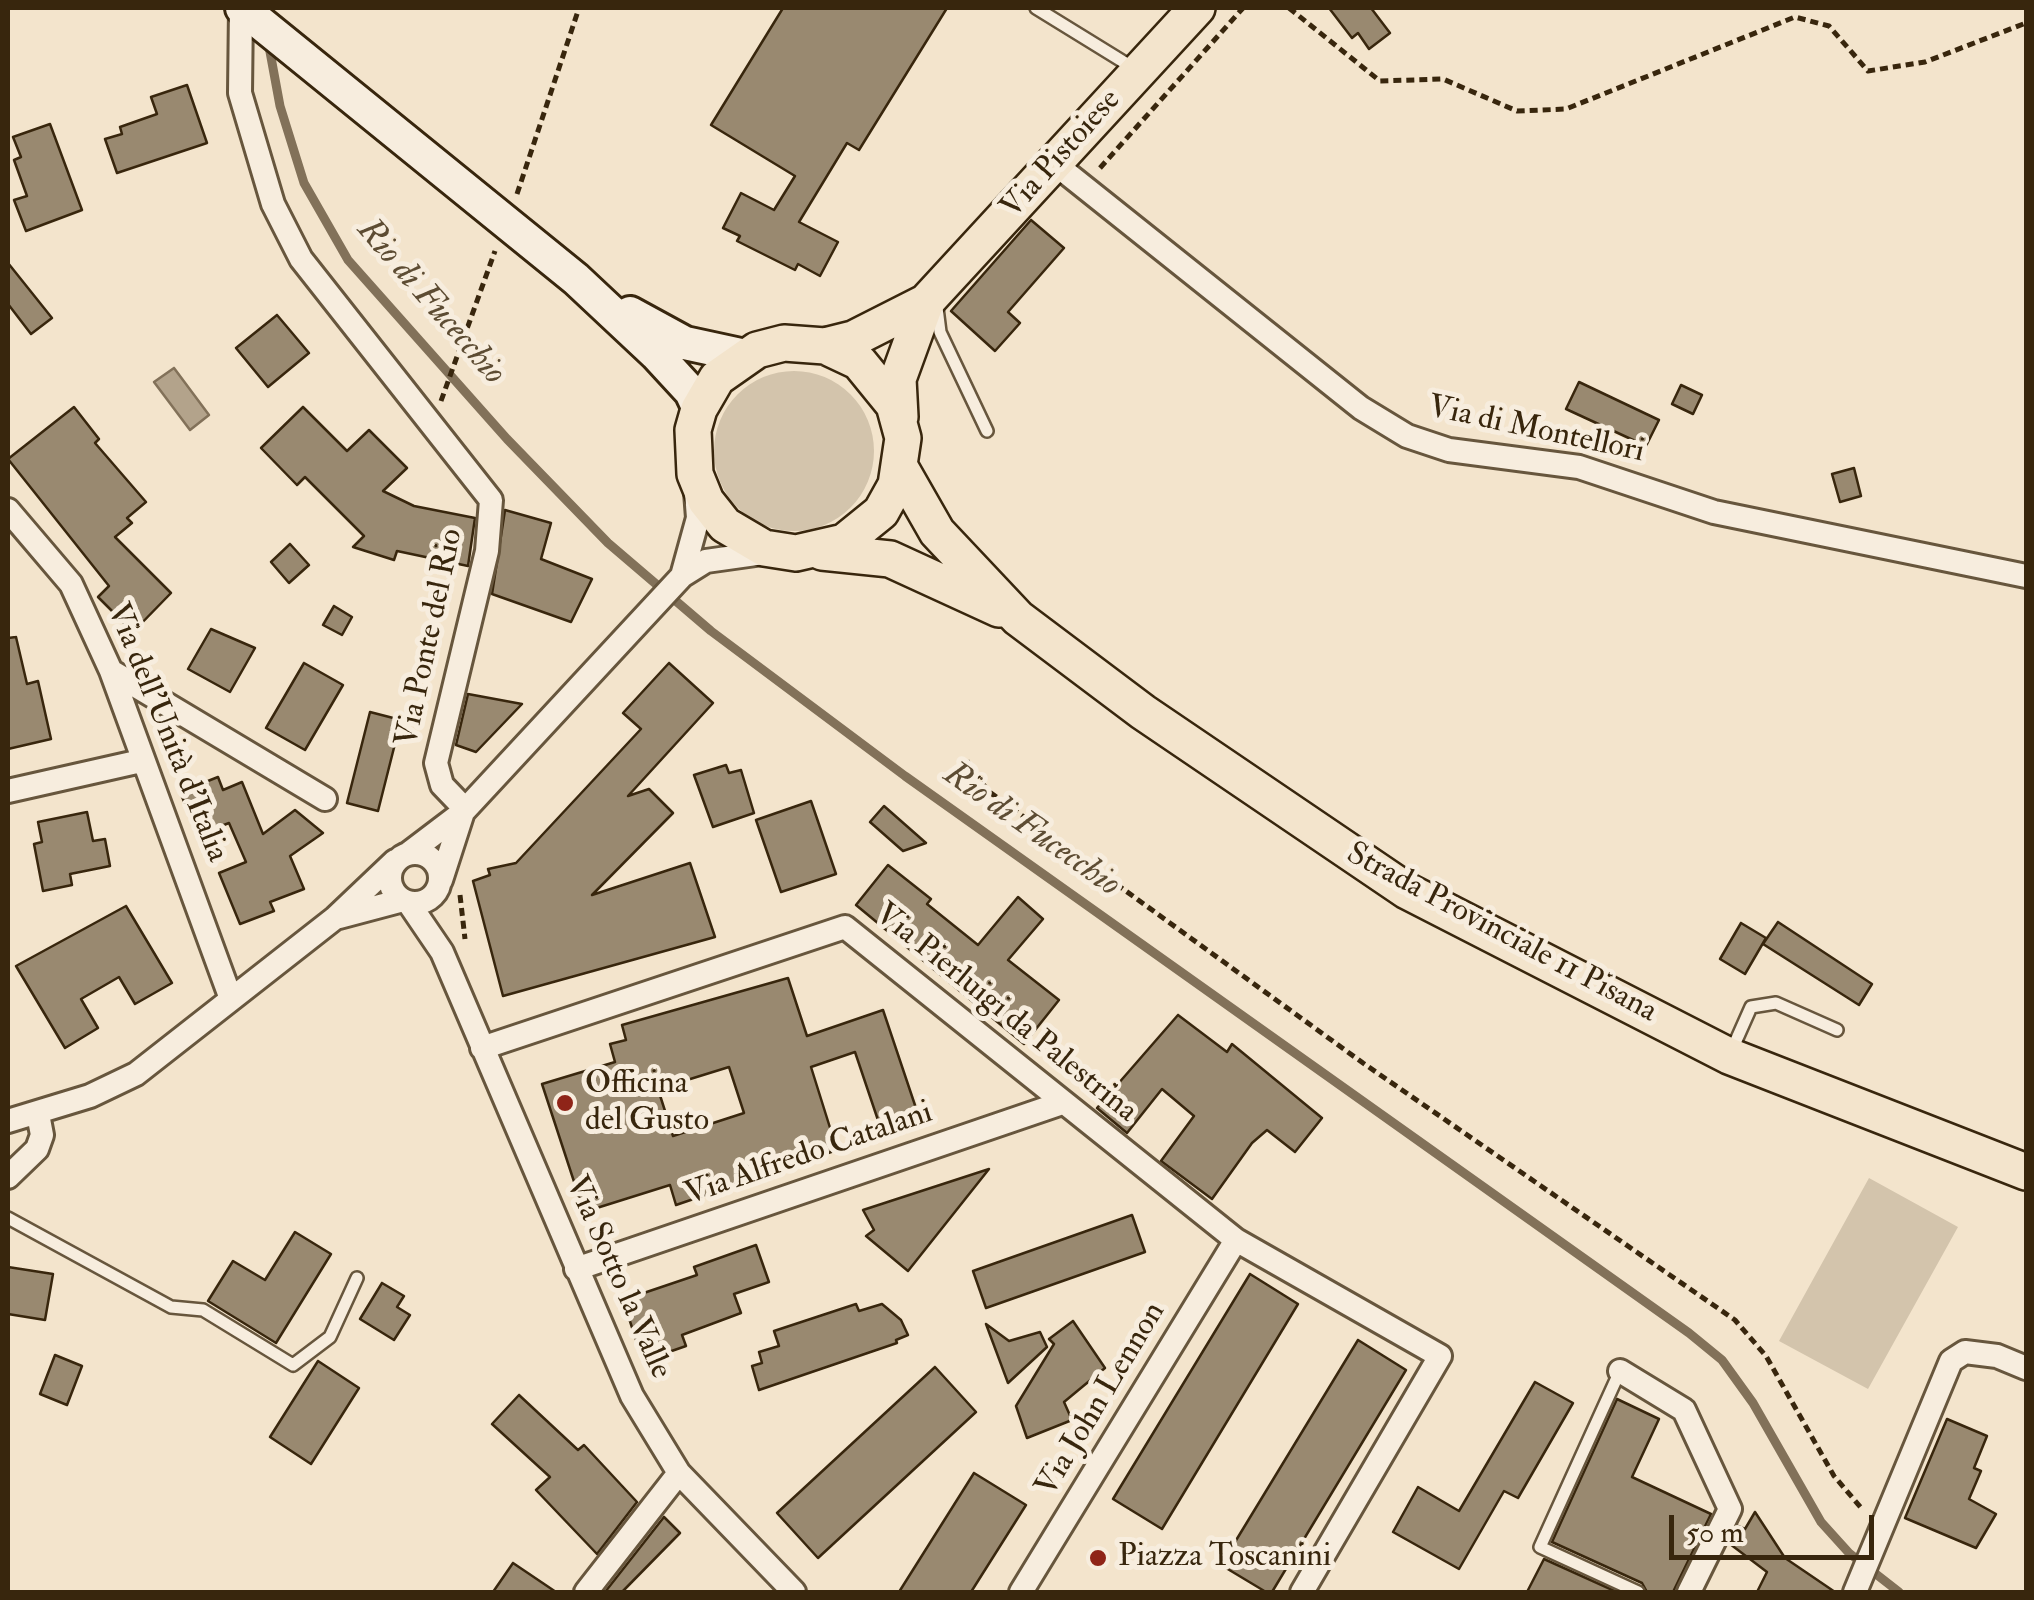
<!DOCTYPE html>
<html>
<head>
<meta charset="utf-8">
<style>
	body { margin:0 }
	#map { position:relative; width:2034px; height:1600px; overflow:hidden; background:#f3e4cc; font-family:"IM FELL Double Pica",serif }
	canvas { display:block }
	.frame { position:absolute; inset:0; border:10px solid #38260d; pointer-events:none }
	.scale { position:absolute; left:1669px; top:1515px; width:205px; height:45px; box-sizing:border-box; border:5px solid #38260d; border-top:0; padding-left:12px; font-size:30px; line-height:35px; white-space:nowrap; color:#38260d; -webkit-text-stroke:8px #f7edde; paint-order:stroke }
</style>
</head>
<body>
<div id="map">
<canvas width="2034" height="1600"></canvas>
<div class="frame"></div>
<div class="scale">50 m</div>
</div>
<script>
const context = document.querySelector('canvas').getContext('2d');
context.lineJoin = 'round';
function fillPath(path, color) { context.fillStyle = color; context.fill(path, 'evenodd'); }
const shape = rows => new Path2D(rows.map(r => 'M' + r).join(''));
function trace(path, color, width, dash) { context.strokeStyle = color; context.lineWidth = width; context.lineCap = dash ? 'butt' : 'round'; context.setLineDash(dash || []); context.stroke(path); }
function label(font, color, halo, rows, align = 'center') {
  context.font = font + ' "IM FELL Double Pica",serif'; context.lineWidth = 10; context.setLineDash([]); context.textBaseline = 'middle'; context.strokeStyle = halo; context.fillStyle = color; for (const [text, x, y, turn = 0] of rows) {
    context.save(); context.translate(x, y); context.rotate((+turn || 0) * Math.PI / 180); context.textAlign = isNaN(turn) ? turn : align; if (halo) context.strokeText(text, 0, 0); context.fillText(text, 0, 0); context.restore();
  }
}
fillPath(shape([
	'714 451a80 80 0 1 1 160 0a80 80 0 1 1-160 0Z',
	[1869,1178,1958,1227,1868,1389,1779,1341]
]), '#d3c4ac');
const water = shape([
	[174,368,209,415,190,430,154,382,174,368]
]);
fillPath(water, '#b3a38b');
trace(water, '#827159', 2.5);
trace(shape([
	[268,41,280,106,304,183,348,260,507,439,608,543,711,631,905,776,1689,1333,1722,1360,1753,1403,1821,1522,1849,1553,1899,1592]
]), '#827159', 9);
const building = shape([
	[783,8,947,8,859,150,847,143,799,222,838,242,820,276,798,264,795,270,737,241,740,236,723,228,741,193,774,210,795,176,711,125,783,8],
	[1329,8,1371,8,1390,33,1369,49,1358,33,1352,38,1329,8],
	[187,85,207,143,117,173,105,139,122,134,120,127,157,114,151,97,187,85],
	[50,124,82,210,26,231,14,200,27,196,14,160,21,157,13,137,50,124],
	[1031,220,1064,248,1008,312,1020,323,995,351,951,311,1031,220],
	[8,263,52,318,31,334,8,304,8,263],
	[277,315,309,353,268,387,236,348,277,315],
	[1579,382,1659,420,1646,446,1566,409,1579,382],
	[1681,385,1702,395,1693,414,1672,404,1681,385],
	[74,407,99,439,95,443,146,502,127,518,132,523,115,537,171,593,133,632,98,597,109,586,8,459,74,407],
	[303,407,347,451,369,430,407,468,383,491,414,506,475,518,468,566,397,551,394,560,353,547,364,536,305,477,297,485,261,448,303,407],
	[1854,468,1861,496,1840,502,1832,474,1854,468],
	[505,510,551,523,541,559,592,579,571,622,492,594,505,510],
	[290,544,309,565,289,583,271,562,290,544],
	[334,606,352,617,342,635,323,625,334,606],
	[211,629,255,648,230,692,188,669,211,629],
	[16,637,27,684,38,681,51,739,8,749,8,638,16,637],
	[304,663,343,685,305,750,266,728,304,663],
	[669,663,713,703,628,796,649,789,673,813,592,895,690,863,715,937,503,996,473,881,490,875,488,869,516,863,641,729,623,713,669,663],
	[468,694,522,704,476,752,456,745,468,694],
	[370,712,401,720,378,811,347,803,370,712],
	[726,765,729,773,741,770,754,813,713,827,694,775,726,765],
	[218,777,223,790,242,782,263,834,295,810,323,833,290,856,304,889,270,902,274,911,240,924,219,873,246,862,229,823,198,835,180,792,218,777],
	[811,801,836,874,781,892,756,820,811,801],
	[884,806,926,843,903,851,870,822,884,806],
	[87,812,93,841,105,839,110,866,70,874,72,885,43,891,34,844,42,842,38,822,87,812],
	[888,865,931,899,927,904,978,945,1018,897,1043,919,1008,960,1059,1000,1024,1044,856,905,888,865],
	[126,906,172,983,135,1004,119,977,81,999,98,1028,65,1048,16,966,126,906],
	[1778,922,1872,984,1859,1005,1763,944,1778,922],
	[1741,923,1766,938,1745,974,1720,959,1741,923],
	[788,978,807,1036,883,1010,921,1123,883,1135,855,1052,811,1067,837,1150,676,1205,670,1185,584,1212,542,1084,615,1062,610,1044,626,1040,622,1025,788,978],
	[729,1067,744,1113,673,1136,658,1089,729,1067],
	[1178,1015,1227,1052,1232,1044,1322,1118,1295,1152,1267,1130,1252,1143,1212,1199,1161,1161,1194,1116,1162,1089,1127,1133,1097,1108,1178,1015],
	[989,1169,908,1271,866,1236,874,1230,863,1210,989,1169],
	[1132,1215,1145,1252,986,1308,973,1271,1132,1215],
	[295,1232,331,1254,276,1343,208,1301,233,1261,265,1280,295,1232],
	[756,1245,769,1282,734,1294,741,1313,682,1335,686,1346,643,1361,623,1300,697,1275,694,1267,756,1245],
	[8,1267,53,1274,45,1320,8,1314,8,1267],
	[1250,1274,1298,1304,1162,1529,1113,1499,1250,1274],
	[382,1283,404,1296,397,1307,410,1315,394,1340,360,1319,382,1283],
	[856,1304,859,1311,882,1304,901,1320,908,1335,896,1340,897,1343,759,1390,752,1366,762,1363,759,1352,779,1346,774,1331,856,1304],
	[1073,1321,1105,1368,1064,1402,1072,1420,1027,1438,1016,1406,1054,1344,1049,1339,1073,1321],
	[986,1324,1009,1341,1040,1332,1047,1347,1008,1383,986,1324],
	[1358,1340,1406,1370,1272,1592,1266,1592,1221,1565,1358,1340],
	[55,1355,82,1366,67,1405,40,1394,55,1355],
	[318,1361,359,1388,311,1464,270,1437,318,1361],
	[935,1367,976,1412,818,1558,777,1513,935,1367],
	[1535,1382,1573,1403,1518,1498,1504,1491,1459,1569,1393,1532,1418,1487,1459,1511,1535,1382],
	[519,1395,578,1450,584,1445,637,1502,597,1554,536,1490,550,1477,492,1424,519,1395],
	[1617,1399,1659,1419,1632,1477,1711,1514,1673,1592,1647,1592,1642,1583,1552,1542,1617,1399],
	[1947,1419,1987,1436,1974,1468,1981,1471,1969,1499,1996,1514,1976,1548,1905,1518,1947,1419],
	[974,1473,1026,1505,971,1592,899,1592,974,1473],
	[1755,1512,1785,1558,1835,1592,1757,1592,1767,1572,1730,1544,1738,1526,1745,1529,1755,1512],
	[664,1517,680,1533,622,1592,605,1592,664,1517],
	[1544,1559,1617,1592,1527,1592,1544,1559],
	[513,1563,556,1592,493,1592,513,1563]
]);
fillPath(building, '#998970');
trace(building, '#38260d', 2.5);
const lane = shape([
	[1036,8,1135,69],
	[937,308,940,332,987,431],
	[1731,1052,1751,1007,1776,1003,1837,1030],
	[8,1218,171,1307,203,1310,293,1365,330,1337,357,1278],
	[1620,1371,1540,1547,1638,1592]
]);
const street = shape([
	[241,8,240,93,273,204,301,259,491,500,487,551,436,763,442,785,465,809],
	[1054,163,1361,408,1407,436,1449,450,1579,467,1714,512,2026,576],
	[8,510,71,584,111,671,231,999],
	[682,576,698,518,696,492],
	[111,671,325,799],
	[8,791,141,761],
	'390 878a25 25 0 1 1 50 0a25 25 0 1 1-50 0Z',
	[409,853,463,812,682,576,706,561,770,552],
	[441,880,463,812],
	[408,902,442,952,632,1396,679,1473,794,1592],
	[339,917,403,900],
	[482,1048,845,927,1236,1240,1440,1356,1302,1592],
	[8,1121,90,1096,136,1074,335,918,395,861],
	[8,1177,37,1149,42,1135,38,1114],
	[576,1269,1062,1103],
	[1620,1371,1684,1410,1730,1509,1689,1592],
	[586,1592,679,1473],
	[1021,1592,1236,1240],
	[1855,1592,1951,1361,1965,1352,1997,1356,2026,1368]
]);
const secondary = shape([
	[242,8,576,279,656,354,691,392,699,409],
	[630,313,685,343,745,356]
]);
const primary = shape([
	[825,346,859,362,894,405,903,438,896,485,881,512,844,542,796,553,764,548,725,525,706,501,695,474,693,430,699,409,717,378,757,350,784,343,825,346,853,339,926,302,1197,8],
	[900,417,898,379,926,302],
	[901,469,937,532,1018,618,1143,712,1407,891,1729,1056,2026,1172],
	[822,552,890,559,999,609]
]);
trace(lane, '#67563d', 16);
trace(street, '#67563d', 28);
trace(secondary, '#38260d', 38);
trace(primary, '#38260d', 40);
trace(shape([
	[1289,8,1380,81,1443,79,1517,111,1566,109,1795,17,1829,26,1868,71,1925,62,2026,23],
	[1100,168,1243,8],
	[517,194,579,8],
	[441,401,495,251],
	[967,761,988,791,1363,1063,1735,1320,1766,1356,1834,1476,1863,1510],
	[460,895,465,939]
]), '#38260d', 5, [8, 5]);
trace(lane, '#f7edde', 11);
trace(street, '#f7edde', 22);
trace(secondary, '#f7edde', 32);
trace(primary, '#f3e4cc', 35);
for (const [x, y, r, color] of [
	[565,1103,10,"#8f2418"],
	[1098,1558,10,"#8f2418"]
]) { const dot = new Path2D(); dot.arc(x, y, r, 0, 2 * Math.PI); context.fillStyle = color; context.fill(dot); trace(dot, '#f7edde', 4); }
label('32px', '#38260d', '#f7edde', [
	["Via Pistoiese",1062,155,-48],
	["Via di Montellori",1536,431,12],
	["Via Ponte del Rio",431,638,-78],
	["Via dell'Unità d'Italia",166,733,68],
	["Strada Provinciale 11 Pisana",1501,934,28],
	["Via Pierluigi da Palestrina",1005,1014,39],
	["Via Alfredo Catalani",809,1155,-19],
	["Via Sotto la Valle",617,1278,66],
	["Via John Lennon",1102,1400,-59]
]);
label('32px', '#38260d', '#f7edde', [
	["Officina",585,1085],
	["del Gusto",585,1122],
	["Piazza Toscanini",1118,1558]
], 'left');
label('italic 35px', '#5d4c33', '#f7edde', [
	["Rio di Fucecchio",430,303,49],
	["Rio di Fucecchio",1031,831,35]
]);
</script>
</body>
</html>
